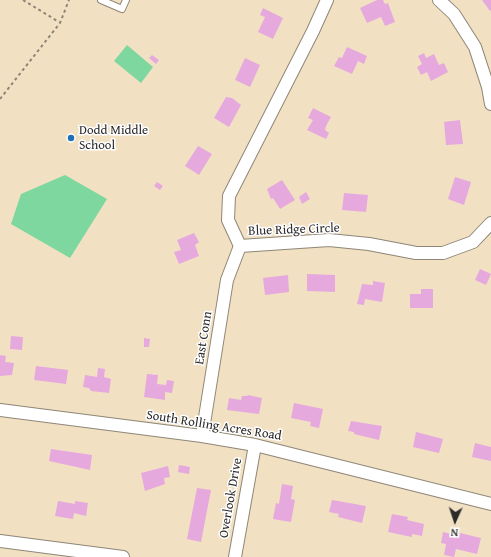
<!DOCTYPE html>
<html>
<head>
<meta charset="utf-8">
<style>
	body { margin:0 }
	#map { position:relative; width:491px; height:557px; overflow:hidden; background:#f2e0c3; font-family:"Gentium Book Plus",serif }
	canvas { display:block }
	.north { position:absolute; left:435px; top:501px; width:40px; height:40px; -webkit-text-stroke:3px #fff; paint-order:stroke; rotate:183deg; font-size:11px; font-weight:700; line-height:16px; text-align:center; color:#2b2b2b }
	.north::after { content:''; display:block; margin:auto; width:14px; height:18px; background:#2b2b2b; clip-path:polygon(50% 0,100% 100%,50% 72%,0 100%) }
</style>
</head>
<body>
<div id="map">
<canvas width="491" height="557"></canvas>
<div class="north">N</div>
</div>
<script>
const context = document.querySelector('canvas').getContext('2d');
context.lineJoin = 'round';
function fillPath(path, color) { context.fillStyle = color; context.fill(path, 'evenodd'); }
const shape = rows => new Path2D(rows.map(r => 'M' + r).join(''));
function trace(path, color, width, dash) { context.strokeStyle = color; context.lineWidth = width; context.lineCap = dash ? 'butt' : 'round'; context.setLineDash(dash || []); context.stroke(path); }
function label(font, color, halo, rows, align = 'center') {
  context.font = font + ' "Gentium Book Plus",serif'; context.lineWidth = 3; context.setLineDash([]); context.textBaseline = 'middle'; context.strokeStyle = halo; context.fillStyle = color; for (const [text, x, y, turn = 0] of rows) {
    context.save(); context.translate(x, y); context.rotate((+turn || 0) * Math.PI / 180); context.textAlign = isNaN(turn) ? turn : align; if (halo) context.strokeText(text, 0, 0); context.fillText(text, 0, 0); context.restore();
  }
}
fillPath(shape([
	[127,45,153,67,141,83,114,61],
	[65,175,107,199,70,258,11,224,21,194]
]), '#7dd79e');
fillPath(shape([
	[377,0,383,0,385,4,388,3,395,22,385,26,381,17,367,23,360,8],
	[482,0,491,0,491,10,490,11],
	[263,8,283,18,273,39,258,32,265,17,260,15],
	[347,47,367,56,364,64,358,61,352,74,334,66,339,57,342,58],
	[424,53,426,58,434,54,439,65,444,63,448,72,431,81,427,72,421,75,417,67,422,64,418,56],
	[152,55,159,60,156,64,149,58],
	[245,58,260,65,250,87,235,80],
	[226,97,232,98,241,105,229,127,214,118],
	[313,108,331,117,326,126,325,130,329,133,326,139,307,130,313,120,308,118],
	[460,120,463,144,446,145,444,122],
	[198,146,212,154,199,175,185,166],
	[455,177,471,182,464,205,448,199],
	[282,180,295,200,280,209,273,198,271,199,267,189],
	[157,182,163,186,160,190,154,186],
	[306,192,310,199,302,204,299,197],
	[344,193,368,195,366,212,342,210],
	[194,233,199,242,195,245,199,256,179,264,174,252,181,250,177,240],
	[480,269,491,274,486,285,475,280],
	[307,274,335,275,335,292,307,291],
	[288,275,289,292,265,295,263,278],
	[373,281,385,283,382,302,365,299,364,305,357,304,362,284,373,285],
	[421,289,433,289,433,308,410,308,410,294,421,294],
	[11,336,23,337,22,350,10,349],
	[144,338,150,339,149,347,144,347],
	[0,355,6,356,5,362,14,363,12,375,0,376],
	[36,366,68,370,66,384,34,380],
	[98,368,105,369,104,377,111,379,109,393,91,391,89,388,83,387,85,375,97,377],
	[147,374,158,375,157,384,166,385,167,380,174,381,172,393,165,392,165,400,144,397],
	[248,395,262,398,259,414,227,410,229,398,241,400,242,396,247,396],
	[294,403,323,409,319,428,310,426,311,422,291,418],
	[351,421,382,426,379,440,354,434,354,432,348,431],
	[416,432,443,439,439,453,413,447],
	[475,443,491,447,491,461,472,457],
	[51,449,92,455,90,470,49,461],
	[179,465,190,467,189,474,178,472],
	[168,466,170,477,164,478,165,484,145,491,141,473],
	[282,484,293,486,291,499,295,500,291,522,273,519,276,503,279,504],
	[197,488,211,490,201,542,187,539],
	[332,500,366,506,362,523,338,517,339,514,329,512],
	[58,501,75,504,75,501,88,503,86,516,74,513,73,519,55,516],
	[392,514,408,517,407,520,424,524,422,536,412,534,412,537,388,532],
	[443,532,459,536,460,533,481,538,477,554,456,549,454,557,444,555,446,544,441,543]
]), '#e5a9de');
const service = shape([
	[101,0,122,9,126,0]
]);
const minor = shape([
	[439,0,454,14,475,47,488,87,491,104],
	[240,246,228,220,229,196,313,31,327,0],
	[240,246,329,240,369,244,416,253,443,253,473,242,491,223],
	[0,410,202,436,255,445,491,504],
	[202,436,227,280,240,246],
	[0,541,123,557],
	[235,557,255,445]
]);
trace(service, '#8e8677', 8);
trace(minor, '#8e8677', 14);
trace(shape([
	[23,0,59,22],
	[0,99,60,23,69,0]
]), '#8e8677', 2, [3, 3]);
trace(service, '#fff', 6);
trace(minor, '#fff', 12);
for (const [x, y, r, color] of [
	[71,138,4,"#1f6fb2"]
]) { const dot = new Path2D(); dot.arc(x, y, r, 0, 2 * Math.PI); context.fillStyle = color; context.fill(dot); trace(dot, '#fff', 1.5); }
label('13px', '#2b2b2b', '#fff', [
	["Dodd Middle",79,131],
	["School",79,146]
], 'left');
label('13px', '#2b2b2b', '#fff', [
	["Blue Ridge Circle",294,230,-2],
	["East Conn",204,338,-81],
	["South Rolling Acres Road",214,426,9],
	["Overlook Drive",231,498,-80]
]);
</script>
</body>
</html>
